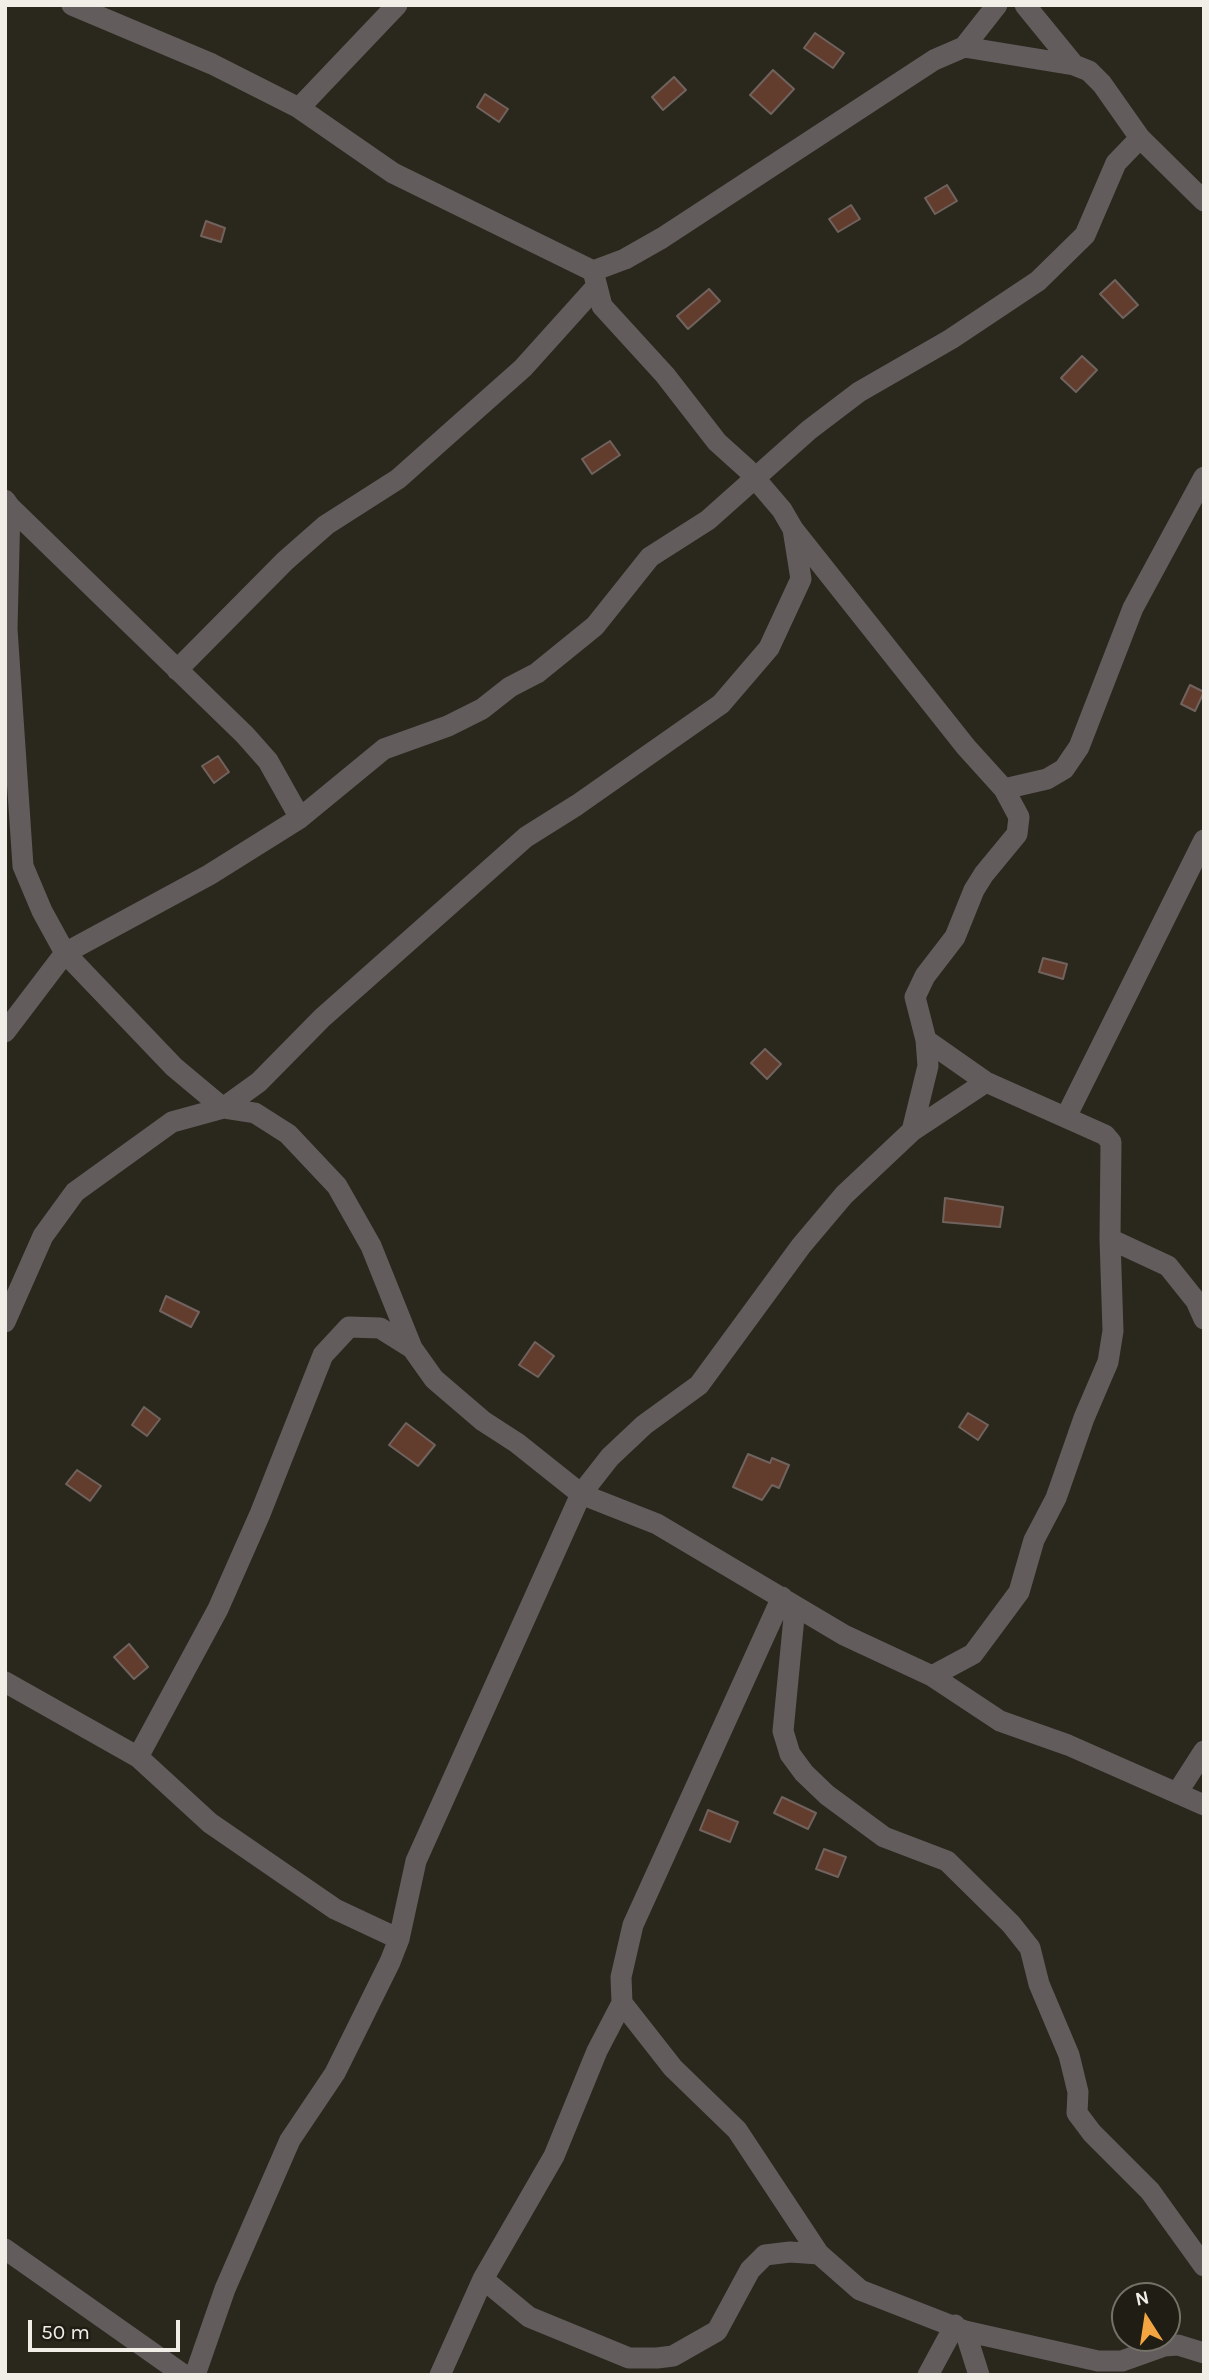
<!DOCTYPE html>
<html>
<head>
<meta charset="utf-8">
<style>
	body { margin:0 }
	#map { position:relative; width:1209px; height:2380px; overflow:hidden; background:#2a271d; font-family:Karla,sans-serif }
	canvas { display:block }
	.frame { position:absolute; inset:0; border:7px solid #f0eee7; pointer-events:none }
	.north { position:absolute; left:1111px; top:2282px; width:70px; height:70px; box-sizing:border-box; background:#201d14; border:2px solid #737168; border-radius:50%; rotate:348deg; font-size:19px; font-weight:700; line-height:28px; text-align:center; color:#f0eee7 }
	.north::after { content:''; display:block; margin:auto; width:24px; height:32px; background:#f2a541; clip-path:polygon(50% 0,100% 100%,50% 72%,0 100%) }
	.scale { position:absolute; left:28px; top:2320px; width:152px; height:32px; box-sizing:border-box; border:4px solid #f0eee7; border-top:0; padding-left:9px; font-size:21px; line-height:24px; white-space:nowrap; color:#f0eee7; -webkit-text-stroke:5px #201d14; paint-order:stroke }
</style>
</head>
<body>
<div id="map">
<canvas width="1209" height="2380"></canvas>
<div class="frame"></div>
<div class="north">N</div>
<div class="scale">50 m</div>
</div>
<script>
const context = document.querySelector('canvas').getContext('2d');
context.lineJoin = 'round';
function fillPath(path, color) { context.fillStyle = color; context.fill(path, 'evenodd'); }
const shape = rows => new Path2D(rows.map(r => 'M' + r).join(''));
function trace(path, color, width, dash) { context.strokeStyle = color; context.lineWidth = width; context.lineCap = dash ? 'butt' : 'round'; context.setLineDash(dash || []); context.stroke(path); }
const building = shape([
	[815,33,844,53,833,68,804,48,815,33],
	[773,70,794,89,771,114,750,95,773,70],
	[674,77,686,90,663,110,652,97,674,77],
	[485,94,508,109,499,122,477,107,485,94],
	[947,185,957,201,935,214,925,198,947,185],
	[851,205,860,219,838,232,829,219,851,205],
	[206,221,225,228,221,242,201,236,206,221],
	[1115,280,1138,305,1123,318,1100,294,1115,280],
	[709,289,720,301,688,329,677,316,709,289],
	[1082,356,1097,370,1076,392,1061,378,1082,356],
	[610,441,620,455,592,474,582,459,610,441],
	[1190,685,1204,692,1195,711,1181,704,1190,685],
	[218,756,229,772,214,783,202,766,218,756],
	[1043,958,1067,964,1063,979,1039,972,1043,958],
	[765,1049,781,1064,767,1079,751,1063,765,1049],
	[945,1198,1003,1207,1000,1227,943,1222,945,1198],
	[166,1296,199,1312,191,1327,160,1311,166,1296],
	[535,1342,554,1356,538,1377,519,1365,535,1342],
	[144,1407,160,1419,147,1436,132,1425,144,1407],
	[968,1413,988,1425,978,1440,959,1427,968,1413],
	[406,1423,435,1445,418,1466,389,1445,406,1423],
	[748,1454,770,1463,772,1458,789,1465,779,1488,772,1485,762,1500,733,1487,748,1454],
	[77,1470,101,1486,90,1501,66,1484,77,1470],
	[129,1644,148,1667,134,1679,114,1657,129,1644],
	[782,1797,816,1813,808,1829,774,1813,782,1797],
	[708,1810,738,1822,730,1842,700,1830,708,1810],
	[824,1849,846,1857,838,1877,816,1869,824,1849]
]);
fillPath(building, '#623d2e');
trace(building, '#70635e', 2);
trace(shape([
	[72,5,212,64,299,108,393,173,593,271,625,259,662,238,934,60,964,47,1074,65,1089,71,1102,84,1140,138,1204,201],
	[1025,5,1074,65],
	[964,47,997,5],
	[299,108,397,5],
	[5,500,10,507,7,629,23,866,42,911,65,953,174,1067,223,1108,255,1113,288,1134,337,1186,371,1246,412,1348,434,1379,483,1421,517,1443,581,1494,657,1524,844,1635,932,1676,1000,1721,1068,1745,1204,1805],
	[10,507,245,735,268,761,300,818],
	[177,670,285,561,326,525,398,479,523,368,595,288],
	[1004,789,1047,779,1064,769,1079,747,1133,608,1204,477],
	[5,1032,65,953,209,875,300,818,384,749,448,726,482,709,510,687,537,673,595,626,650,557,708,520,809,430,859,392,951,339,1038,281,1085,235,1116,163,1140,138],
	[926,1040,986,1082,1105,1135,1111,1142,1110,1239,1168,1266,1196,1301,1204,1319],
	[1066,1117,1204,840],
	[912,1131,986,1082],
	[5,1322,43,1236,75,1192,172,1122,223,1108,259,1082,322,1018,526,837,577,805,721,704,769,648,801,579,793,529,782,510,747,469,717,442,665,375,602,306,593,271],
	[782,1597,633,1925,621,1977,622,2003,673,2068,737,2130,819,2254,860,2290,965,2331,979,2375],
	[795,1607,783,1731,790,1754,804,1773,827,1795,884,1837,947,1861,1011,1924,1030,1948,1039,1984,1069,2055,1078,2092,1077,2113,1092,2133,1150,2191,1204,2266],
	[932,1676,973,1654,1019,1592,1034,1540,1056,1498,1084,1418,1108,1362,1113,1331,1110,1239],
	[5,1682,138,1757,218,1609,260,1514,323,1355,349,1327,380,1328,412,1348],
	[138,1757,210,1823,335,1909,399,1939],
	[1177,1793,1204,1751],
	[5,2249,184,2375],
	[483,2279,529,2317,629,2358,657,2358,673,2356,717,2331,750,2270,765,2255,790,2252,819,2254],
	[965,2331,1098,2361,1122,2361,1164,2346,1178,2345,1204,2353],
	[195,2375,225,2289,290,2140,335,2073,390,1962,399,1939,416,1861,581,1494,610,1457,644,1425,699,1385,801,1246,844,1195,912,1131,928,1066,926,1040,915,997,925,976,955,937,974,890,984,874,1017,834,1019,817,1004,789,966,747,793,529],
	[440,2375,483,2279,554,2156,597,2051,622,2003],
	[928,2375,955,2325]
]), '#625c5c', 21);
</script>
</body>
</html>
